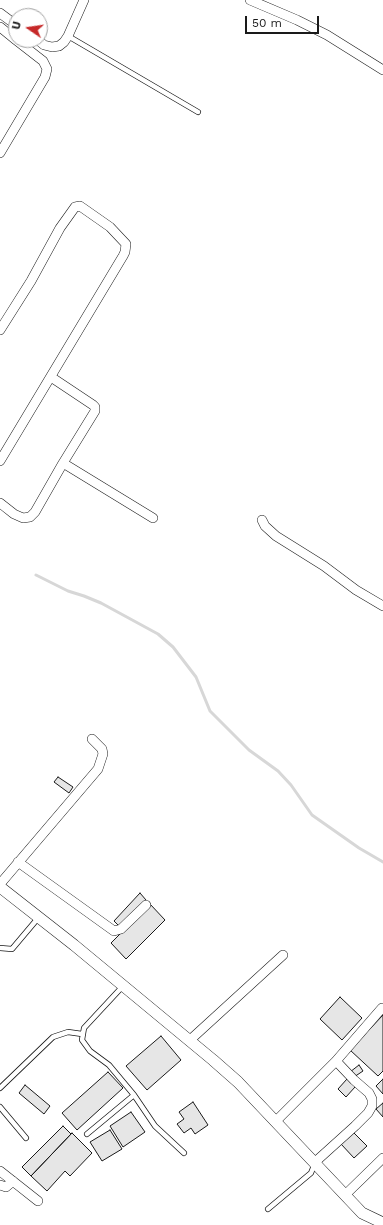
<!DOCTYPE html>
<html>
<head>
<meta charset="utf-8">
<style>
	body { margin:0 }
	#map { position:relative; width:383px; height:1225px; overflow:hidden; background:#fff; font-family:"Work Sans",sans-serif }
	canvas { display:block }
	.north { position:absolute; left:8px; top:8px; width:40px; height:40px; box-sizing:border-box; background:#fff; border:1px solid #a3a3a3; border-radius:50%; rotate:283deg; font-size:11px; font-weight:700; line-height:16px; text-align:center; color:#1a1a1a }
	.north::after { content:''; display:block; margin:auto; width:14px; height:18px; background:#c62828; clip-path:polygon(50% 0,100% 100%,50% 72%,0 100%) }
	.scale { position:absolute; left:245px; top:16px; width:74px; height:18px; box-sizing:border-box; border:2px solid #1a1a1a; border-top:0; padding-left:5px; font-size:12px; line-height:14px; white-space:nowrap; color:#1a1a1a; -webkit-text-stroke:3px #fff; paint-order:stroke }
</style>
</head>
<body>
<div id="map">
<canvas width="383" height="1225"></canvas>
<div class="north">U</div>
<div class="scale">50 m</div>
</div>
<script>
const context = document.querySelector('canvas').getContext('2d');
context.lineJoin = 'round';
const shape = rows => new Path2D(rows.map(r => 'M' + r).join(''));
function trace(path, color, width, dash) { context.strokeStyle = color; context.lineWidth = width; context.lineCap = dash ? 'butt' : 'round'; context.setLineDash(dash || []); context.stroke(path); }
function fillPath(path, color) { context.fillStyle = color; context.fill(path, 'evenodd'); }
trace(shape([
	[36,575,68,591,84,596,101,603,158,634,173,647,196,677,210,711,249,750,278,771,291,785,312,815,359,848,383,862]
]), '#d7d7d7', 3);
const building = shape([
	[58,777,73,787,69,793,54,782,58,777],
	[140,893,146,900,120,927,114,921,140,893],
	[150,904,165,920,126,959,111,943,150,904],
	[340,997,362,1018,342,1040,320,1019,340,997],
	[383,1015,383,1071,378,1076,350,1050,383,1015],
	[161,1036,181,1060,147,1090,126,1066,161,1036],
	[359,1065,363,1071,354,1077,350,1072,359,1065],
	[108,1072,123,1088,77,1130,62,1113,108,1072],
	[347,1079,355,1087,346,1097,338,1089,347,1079],
	[383,1079,383,1094,376,1086,383,1079],
	[25,1085,50,1106,44,1114,19,1093,25,1085],
	[193,1102,208,1125,195,1134,191,1128,184,1133,177,1124,184,1119,179,1112,193,1102],
	[383,1103,383,1117,376,1109,383,1103],
	[131,1112,145,1132,123,1147,110,1126,131,1112],
	[63,1126,71,1134,31,1176,22,1167,63,1126],
	[110,1130,122,1149,102,1161,90,1142,110,1130],
	[353,1132,367,1146,354,1158,341,1144,353,1132],
	[72,1133,92,1153,70,1176,65,1171,47,1191,31,1176,72,1133]
]);
fillPath(building, '#e6e6e6');
trace(building, '#1a1a1a', 1);
const service = shape([
	[68,36,198,112],
	[0,948,12,949,39,917],
	[123,986,84,1028,82,1040,90,1051,109,1065,134,1095,155,1126,184,1153],
	[0,1088,53,1037,68,1032,82,1034],
	[0,1107,26,1138],
	[87,1134,134,1095],
	[268,1209,311,1173,313,1168,317,1166]
]);
const minor = shape([
	[250,0,297,20,327,35,383,70],
	[0,13,16,25],
	[0,27,16,40],
	[38,40,44,45,52,47,59,46,64,42,68,36,84,0],
	[0,153,45,77,47,69,43,61,16,40],
	[0,330,31,281,60,228,75,207,80,206,110,227,126,244,125,252,123,256,0,461],
	[63,463,153,518],
	[0,503,14,514,23,518,30,517,35,512,63,463,95,411,95,407,93,405,51,377],
	[262,520,265,526,276,536,324,566,356,590,383,606],
	[18,862,114,931,121,929,146,905],
	[0,884,98,769,103,754,102,749,92,739],
	[190,1040,283,955],
	[275,1122,336,1061,382,1008],
	[314,1163,355,1126,368,1113,372,1106,372,1099,369,1093,354,1080,336,1061],
	[0,1171,38,1201],
	[0,1185,6,1187,13,1181],
	[345,1195,383,1158]
]);
const tertiary = shape([
	[0,887,74,945,213,1060,238,1082,362,1213,383,1223]
]);
trace(service, '#1a1a1a', 6);
trace(minor, '#1a1a1a', 10);
trace(tertiary, '#1a1a1a', 12);
trace(service, '#fff', 4.5);
trace(minor, '#fff', 9);
trace(tertiary, '#fff', 11);
</script>
</body>
</html>
